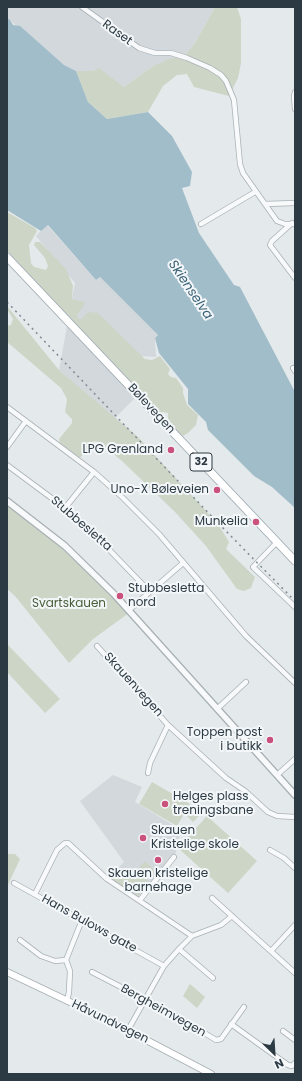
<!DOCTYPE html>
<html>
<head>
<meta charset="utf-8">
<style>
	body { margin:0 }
	#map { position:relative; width:302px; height:1081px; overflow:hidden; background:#e4e9eb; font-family:Poppins,sans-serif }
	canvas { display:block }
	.frame { position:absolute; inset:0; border:8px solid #2c3a43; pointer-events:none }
	.north { position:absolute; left:254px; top:1033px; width:40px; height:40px; -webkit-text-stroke:3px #f4f7f9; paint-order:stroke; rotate:155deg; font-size:11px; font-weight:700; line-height:16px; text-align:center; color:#2c3a43 }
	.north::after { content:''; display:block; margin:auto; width:14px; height:18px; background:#2c3a43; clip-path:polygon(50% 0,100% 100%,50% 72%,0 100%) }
</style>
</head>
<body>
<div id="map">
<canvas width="302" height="1081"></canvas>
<div class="frame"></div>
<div class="north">N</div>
</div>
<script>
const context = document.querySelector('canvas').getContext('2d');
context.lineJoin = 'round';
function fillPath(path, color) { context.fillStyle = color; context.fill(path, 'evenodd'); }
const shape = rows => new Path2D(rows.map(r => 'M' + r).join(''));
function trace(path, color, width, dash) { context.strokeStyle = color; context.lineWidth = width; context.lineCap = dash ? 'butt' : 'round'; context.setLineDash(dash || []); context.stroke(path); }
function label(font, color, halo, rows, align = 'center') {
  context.font = font + ' Poppins,sans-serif'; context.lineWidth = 4; context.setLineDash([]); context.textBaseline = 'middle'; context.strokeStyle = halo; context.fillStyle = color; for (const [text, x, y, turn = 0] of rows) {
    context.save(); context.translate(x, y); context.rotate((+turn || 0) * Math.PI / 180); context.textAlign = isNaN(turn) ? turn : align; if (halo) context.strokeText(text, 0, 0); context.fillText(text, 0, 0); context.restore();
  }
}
fillPath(shape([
	[7,7,215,7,195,43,184,56,153,66,124,87,99,69,93,71,76,71,64,65,7,18],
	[47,225,96,280,100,277,158,335,155,338,156,357,141,356,120,373,135,398,115,418,59,370,75,283,36,236],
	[113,775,142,787,135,802,181,830,175,855,139,897,107,879,124,862,80,801]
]), '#d3d8dd');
fillPath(shape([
	[215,7,237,7,241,19,241,63,238,78,229,96,194,87,187,74,177,75,163,86,148,112,107,119,88,102,76,71,93,71,99,68,124,87,153,66,169,59,184,56,195,43],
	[7,212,35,228,37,231,29,245,31,263,34,267,46,270,48,266,45,258,34,245,35,242,40,242,66,269,73,286,72,299,85,302,85,304,77,315,78,319,82,319,88,312,98,313,145,359,152,360,160,356,170,369,168,374,171,377,176,378,183,388,183,393,187,405,198,415,196,425,188,433,183,436,179,433,168,422,168,413,163,412,159,415,7,251],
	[7,306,59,370,138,437,218,524,229,542,226,549,255,577,251,588,244,591,237,589,206,546,175,512,122,461,99,442,94,441,80,458,60,443,59,439,72,423,72,419,65,412,67,399,61,388,7,342,7,326,11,325,13,319,7,309],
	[7,504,85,567,129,613,93,639,69,663,15,596,7,589],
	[7,644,60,699,45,713,7,672],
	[152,782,190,804,177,826,139,804],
	[196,806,203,812,193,822,187,816],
	[207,816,257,861,228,893,178,848],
	[7,854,15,854,20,859,7,887],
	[145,861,156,872,149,879,138,869],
	[130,868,137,871,149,882,138,896,112,879,124,873],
	[190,984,205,997,197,1008,183,996]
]), '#cdd5c6');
fillPath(shape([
	[7,18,10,20,13,25,20,26,64,65,76,71,88,102,107,119,148,112,172,136,192,172,190,186,182,188,199,233,234,285,240,287,295,392,295,508,272,487,254,476,208,430,206,422,188,404,188,389,159,353,155,338,158,335,100,277,96,280,48,225,41,231,7,210]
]), '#a1bdc9');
const minor = shape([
	[82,7,139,48,155,53,171,53,187,58,210,68,221,75,226,81,234,100,240,164,243,173,277,221,285,224,295,224],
	[295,92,294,96,295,109],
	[265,204,295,203],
	[292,223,272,241,270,245,295,278],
	[201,224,255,192],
	[293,368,295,371],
	[7,407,94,472,120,495,159,534,246,636,295,683],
	[7,447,26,421],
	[7,465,65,508,94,534,149,591],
	[65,508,94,472],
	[277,542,253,567,295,607],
	[129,610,183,563],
	[97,646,168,725,226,778,245,791,268,812,277,816,295,817],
	[217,709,246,682],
	[148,773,150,763,168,725],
	[277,775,295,759],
	[270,850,284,858,295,868],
	[14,883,164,966],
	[35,894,57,850,65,843,68,843,107,879,192,936],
	[212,898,295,973],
	[140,900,174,857],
	[20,940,41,956,55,961,66,960],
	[179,949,213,978],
	[271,951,295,925],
	[92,972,171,1013,216,1040,221,1039,244,1007],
	[67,1001,69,992,70,971,66,960,82,920],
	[231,1024,288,1065,292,1066,295,1063],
	[128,1030,164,966,179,949,192,936,221,925,232,916],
	[283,1031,295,1040]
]);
const tertiary = shape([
	[7,501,65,546,114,594,295,795]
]);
const secondary = shape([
	[7,972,112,1022,211,1074]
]);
const primary = shape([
	[7,257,295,561]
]);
trace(minor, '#a9b1b5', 6);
trace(tertiary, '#a9b1b5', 8);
trace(secondary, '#a9b1b5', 8);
trace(primary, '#a4afb7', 9);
trace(minor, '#f7f9fa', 4.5);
trace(tertiary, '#f7f9fa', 5.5);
trace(secondary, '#fff', 6);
trace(primary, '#fff', 7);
trace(shape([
	[7,302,219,524,295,601]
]), '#7e8b95', 1.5, [2, 4]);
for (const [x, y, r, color] of [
	[171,450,4,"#c9517c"],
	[217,490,4,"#c9517c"],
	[256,522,4,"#c9517c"],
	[120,596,4,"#c9517c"],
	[270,740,4,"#c9517c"],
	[165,804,4,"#c9517c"],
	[143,838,4,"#c9517c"],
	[158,860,4,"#c9517c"]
]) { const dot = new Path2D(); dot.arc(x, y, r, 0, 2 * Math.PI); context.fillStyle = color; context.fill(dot); trace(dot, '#f4f7f9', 1.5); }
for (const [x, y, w] of [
	[201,462,22]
]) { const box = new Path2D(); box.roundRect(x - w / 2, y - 9, w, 18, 3); context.fillStyle = '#f4f7f9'; context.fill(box); trace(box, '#2c3a43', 1); }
label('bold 11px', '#2c3a43', null, [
	["32",201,462]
]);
label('12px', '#2c3a43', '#f4f7f9', [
	["Raset",117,33,36],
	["Bølevegen",151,409,47],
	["Stubbesletta",81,524,41],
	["Skauenvegen",133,685,48],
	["Hans Bulows gate",89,924,29],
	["Bergheimvegen",163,1011,29],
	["Håvundvegen",110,1022,26]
]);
label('12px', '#2c3a43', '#f4f7f9', [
	["LPG Grenland",163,450],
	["Uno-X Bøleveien",209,490],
	["Munkelia",248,522],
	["Stubbesletta",128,589,"left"],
	["nord",128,603,"left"],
	["Toppen post",262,733],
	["i butikk",262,747],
	["Helges plass",173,797,"left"],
	["treningsbane",173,811,"left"],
	["Skauen",151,831,"left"],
	["Kristelige skole",151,845,"left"],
	["Skauen kristelige",158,874,"center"],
	["barnehage",158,888,"center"]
], 'right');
label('12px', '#495f3a', '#f4f7f9', [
	["Svartskauen",69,604]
]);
label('italic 13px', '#386176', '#f4f7f9', [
	["Skienselva",190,290,56]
]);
</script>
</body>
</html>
